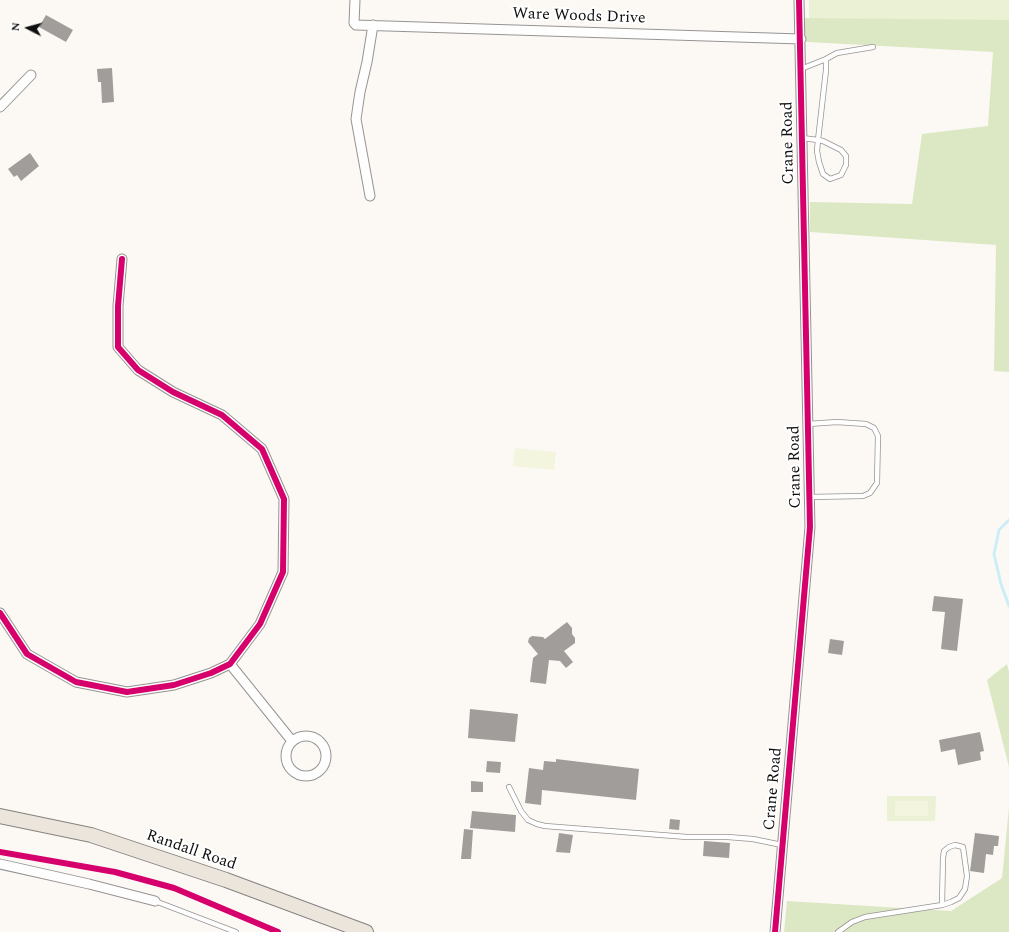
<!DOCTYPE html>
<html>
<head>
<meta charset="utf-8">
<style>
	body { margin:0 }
	#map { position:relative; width:1009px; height:932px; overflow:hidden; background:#fcf9f5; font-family:Spectral,serif }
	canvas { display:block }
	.north { position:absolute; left:8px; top:8px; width:40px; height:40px; -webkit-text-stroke:3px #fff; paint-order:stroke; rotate:276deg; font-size:11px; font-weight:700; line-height:16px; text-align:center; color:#0f0f0f }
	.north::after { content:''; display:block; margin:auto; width:14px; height:18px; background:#0f0f0f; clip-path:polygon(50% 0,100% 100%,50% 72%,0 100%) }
</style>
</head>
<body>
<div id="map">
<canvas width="1009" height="932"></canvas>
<div class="north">N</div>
</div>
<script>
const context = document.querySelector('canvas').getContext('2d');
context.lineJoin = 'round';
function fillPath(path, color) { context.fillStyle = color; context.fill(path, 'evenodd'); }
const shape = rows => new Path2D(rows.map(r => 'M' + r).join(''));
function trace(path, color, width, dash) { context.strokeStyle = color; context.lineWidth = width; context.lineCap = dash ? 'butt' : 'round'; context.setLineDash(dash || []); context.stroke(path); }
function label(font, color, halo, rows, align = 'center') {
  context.font = font + ' Spectral,serif'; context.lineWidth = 4; context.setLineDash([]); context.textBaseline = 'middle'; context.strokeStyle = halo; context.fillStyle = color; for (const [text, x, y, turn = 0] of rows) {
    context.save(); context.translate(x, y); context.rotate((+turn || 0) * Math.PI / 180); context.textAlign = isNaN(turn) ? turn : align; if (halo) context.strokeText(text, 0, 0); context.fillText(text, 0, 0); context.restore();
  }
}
fillPath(shape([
	[809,0,1009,0,1009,23,809,20],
	[887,796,936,796,935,821,887,821]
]), '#eaf1d5');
fillPath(shape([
	[804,18,1009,20,1009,372,994,371,996,245,810,232,810,202,912,204,922,134,988,126,993,52,808,42,804,41],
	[1007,664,1009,672,1009,767,987,680],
	[1009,807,1009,932,784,932,787,901,951,911,1002,878]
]), '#dce8c3');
fillPath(shape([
	[515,448,556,452,554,470,513,466],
	[895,801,928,801,928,816,895,816]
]), '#f3f5df');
trace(shape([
	[1009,520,999,530,994,554,1001,584,1009,606]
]), '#cceef6', 3);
fillPath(shape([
	[46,15,73,30,66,42,39,27],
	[112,68,114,102,102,103,101,82,98,82,97,69],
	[30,153,39,166,21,181,17,175,14,177,8,169],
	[934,596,963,599,957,651,941,649,945,612,932,611],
	[567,622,572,628,572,634,575,638,575,643,564,651,573,662,566,668,560,661,549,660,546,684,530,682,533,658,538,654,528,642,529,638,532,636,543,637,545,639],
	[830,639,844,641,842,655,828,653],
	[470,709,518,714,515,742,468,738],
	[980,732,984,751,980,752,981,760,958,765,955,749,941,752,939,740],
	[556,759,639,769,636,800,542,790,541,805,525,803,529,768,543,770,544,761,556,762],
	[487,761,501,762,500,773,486,772],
	[471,781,483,782,483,792,471,792],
	[472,811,516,815,515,832,470,828],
	[670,819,680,820,679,830,669,829],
	[464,829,473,830,471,859,461,859],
	[559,833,573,835,570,853,556,852],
	[975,833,999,836,998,846,994,846,993,855,986,854,984,873,970,871],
	[704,841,730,843,729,858,703,856]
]), '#a09d9a');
const lane = shape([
	[826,59,837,53,873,47],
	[801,69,826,59,826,70,818,140,817,151,819,162,823,174,830,179,841,175,846,165,846,156,841,150,823,141,818,140,802,138],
	[808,424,837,422,866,424,874,428,878,436,877,483,870,493,863,496,809,497],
	[509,787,521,811,528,820,537,824,545,826,687,837,728,837,753,839,782,845],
	[155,901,236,932],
	[838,932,852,922,865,917,942,905,951,902,959,898,965,889,967,876,963,847,955,845,949,847,944,851,943,858,942,905]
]);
const street = shape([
	[355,0,354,23,356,25,801,39],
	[0,107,31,75],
	[370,196,356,119,360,92,367,62,373,25],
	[0,613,27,654,76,682,127,692,174,685,211,673,230,664,260,624,283,572,284,499,262,449,222,415,173,392,138,370,118,347,118,306,122,259],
	[230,664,292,741],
	'286 756a20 20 0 1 1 40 0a20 20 0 1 1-40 0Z',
	[0,864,89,884,155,901],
	[775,932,810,527,799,0]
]);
const primary = shape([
	[0,816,91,835,226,880,366,932]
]);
trace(lane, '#969493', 6);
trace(street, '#969493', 11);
trace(primary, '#838280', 16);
trace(lane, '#fffefe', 4.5);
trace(street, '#fffefe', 9);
trace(primary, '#ece5db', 14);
trace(shape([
	[0,613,27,654,76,682,127,692,174,685,211,673,230,664,260,624,283,572,284,499,262,449,222,415,173,392,138,370,118,347,118,306,122,259],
	[0,852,115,872,174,888,278,932],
	[775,932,810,527,799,0]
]), '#d6006c', 6);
label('16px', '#0f0f0f', '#fff', [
	["Ware Woods Drive",579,17,2],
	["Crane Road",789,143,-91],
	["Crane Road",796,467,-91],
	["Crane Road",774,789,-85],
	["Randall Road",191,851,19]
]);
</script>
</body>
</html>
